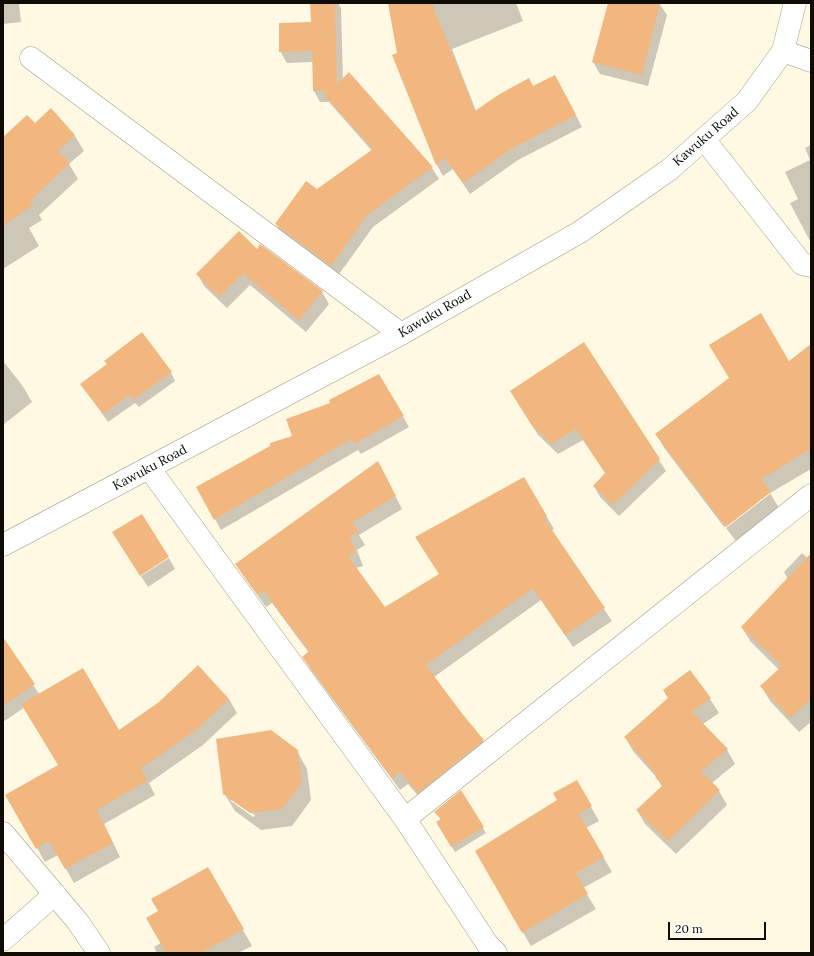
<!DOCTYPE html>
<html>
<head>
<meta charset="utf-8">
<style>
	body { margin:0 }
	#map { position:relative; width:814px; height:956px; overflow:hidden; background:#fff9e4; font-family:Lora,serif }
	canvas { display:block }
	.frame { position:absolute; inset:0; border:4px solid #0f0c05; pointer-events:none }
	.scale { position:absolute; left:668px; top:922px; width:98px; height:18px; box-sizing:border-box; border:2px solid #0f0c05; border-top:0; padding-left:5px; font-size:12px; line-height:14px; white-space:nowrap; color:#0f0c05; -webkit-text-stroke:3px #fff; paint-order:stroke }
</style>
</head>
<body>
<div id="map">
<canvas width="814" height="956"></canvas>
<div class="frame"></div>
<div class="scale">20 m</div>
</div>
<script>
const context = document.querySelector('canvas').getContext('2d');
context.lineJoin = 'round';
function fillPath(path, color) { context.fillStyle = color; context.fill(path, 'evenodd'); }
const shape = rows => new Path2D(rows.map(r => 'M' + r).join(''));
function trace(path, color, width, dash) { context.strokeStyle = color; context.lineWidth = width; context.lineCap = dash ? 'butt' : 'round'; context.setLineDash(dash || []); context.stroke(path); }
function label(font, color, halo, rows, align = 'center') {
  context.font = font + ' Lora,serif'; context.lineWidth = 3.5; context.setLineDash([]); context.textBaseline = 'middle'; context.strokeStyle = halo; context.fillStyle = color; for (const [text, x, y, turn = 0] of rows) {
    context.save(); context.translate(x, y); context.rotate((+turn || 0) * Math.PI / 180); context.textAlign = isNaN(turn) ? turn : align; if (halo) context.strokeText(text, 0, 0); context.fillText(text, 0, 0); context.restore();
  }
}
fillPath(shape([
	[3,3,19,3,21,22,3,24],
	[311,3,338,3,341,8,343,80,349,74,432,168,439,179,373,227,337,277,283,236,276,224,317,190,372,151,329,102,320,102,314,91,313,62,287,63,280,51,312,23],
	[388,3,516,3,523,21,452,49,476,111,533,87,564,92,582,127,518,160,470,194,453,169,443,176,437,165,393,55,398,53],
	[609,3,659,3,667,15,648,86,600,74,593,62],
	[51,110,75,136,84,151,69,164,78,179,39,215,42,220,29,228,39,246,3,269,3,170],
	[811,145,811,243,790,203,798,199,785,172,810,160,805,148],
	[257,250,322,292,329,304,306,332,250,285,227,308,204,286,198,275],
	[811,345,811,469,770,493,779,508,736,541,726,528,770,494,770,492,724,527,665,449,656,434,730,378,710,346,789,363],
	[3,361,22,385,32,402,3,425],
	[171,373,175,381,139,407,135,403,108,422,81,384],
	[379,375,409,427,361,454,358,450,221,530,215,519,332,404],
	[518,403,659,460,666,471,619,516,600,497,594,486,606,474,583,440,558,454,538,435],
	[378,462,402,509,359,535,365,545,357,550,363,566,356,568,384,608,440,574,524,478,554,529,551,531,612,621,573,647,541,600,434,677,483,741,490,753,426,805,408,784,400,790,311,670,303,657,309,653,272,603,266,607,244,577,236,564],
	[802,553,811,561,811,722,799,732,770,701,761,686,779,670,751,642,742,628,788,579,784,572],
	[169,558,175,569,148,587,141,576],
	[5,642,39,694,119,732,229,699,237,713,203,745,149,783,155,795,104,824,120,857,74,883,58,855,45,862,7,795,59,766,25,707,3,722,3,643],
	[690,672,710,699,719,713,703,724,727,750,735,764,712,783,719,791,727,805,676,854,645,824,637,810,662,787,657,778,633,751,625,737,669,699],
	[297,751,307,769,311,800,292,826,261,830,235,811,224,793],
	[231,798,255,815,253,817,231,801],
	[576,781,599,821,586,828,612,872,583,888,596,909,531,946,476,852,558,800],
	[461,792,486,833,455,852,437,823,441,820,436,812],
	[208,868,252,946,238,953,157,953,154,947,161,943,159,912]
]), '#0003');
fillPath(shape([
	[310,3,335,3,337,84,349,72,433,167,367,215,331,266,275,224,306,181,317,189,373,149,324,95,328,91,313,91,312,51,279,52,279,23,311,22],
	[388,3,433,3,436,17,437,16,475,111,498,95,529,78,533,86,555,75,576,115,511,149,463,183,445,158,436,165,392,55,397,53],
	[608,3,660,3,642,75,592,62],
	[51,108,75,135,58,151,70,163,31,200,34,204,3,226,3,137,27,115,35,123],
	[239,231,257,249,260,244,323,291,299,320,243,274,219,297,196,274],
	[761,313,789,361,811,344,811,449,761,479,771,492,726,527,655,434,729,378,709,345],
	[142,332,172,372,133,400,130,395,103,414,80,384,107,364,104,361],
	[584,342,660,459,613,505,593,486,605,473,576,429,551,444,531,424,510,391],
	[379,374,404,416,354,444,351,439,214,520,196,487,270,446,270,443,292,436,286,419,330,403,329,400],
	[378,461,396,496,353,522,358,532,350,537,356,553,348,556,385,607,439,574,415,537,524,477,547,516,544,518,605,608,565,635,533,588,426,665,460,711,484,740,418,793,400,772,392,778,302,657,309,651,264,591,258,595,235,564],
	[142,514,169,557,140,576,112,532],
	[811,553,811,699,790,718,760,686,782,666,741,627],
	[3,637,35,684,3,706],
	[198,665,229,699,195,731,141,768,148,780,97,810,113,843,65,869,49,841,36,849,5,795,58,765,21,704,83,668,119,730,159,702],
	[690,670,711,698,692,712,728,749,701,771,720,790,668,841,636,810,663,785,655,777,657,775,624,737,668,698,663,690],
	[271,730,298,750,302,783,282,809,250,813,223,794,216,739],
	[577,780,592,806,579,814,604,857,576,873,588,894,522,933,475,851,557,800,553,793],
	[461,790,484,827,451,847,436,822,441,819,434,812],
	[208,867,244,929,201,953,166,953,146,918,158,911,151,899]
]), '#f2b77e');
const minor = shape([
	[783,51,811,61],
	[31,58,401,334],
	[704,139,802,264,811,266],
	[149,468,405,819,488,945,496,953],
	[3,545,401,334,580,232,669,170,747,101,783,51,795,3],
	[405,819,811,495],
	[3,833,78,922,99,953],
	[3,940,55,894]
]);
trace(minor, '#a39c84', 23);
trace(minor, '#fff', 22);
label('13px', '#0f0c05', '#fff', [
	["Kawuku Road",706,137,-41],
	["Kawuku Road",435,314,-30],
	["Kawuku Road",150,468,-28]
]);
</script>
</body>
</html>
